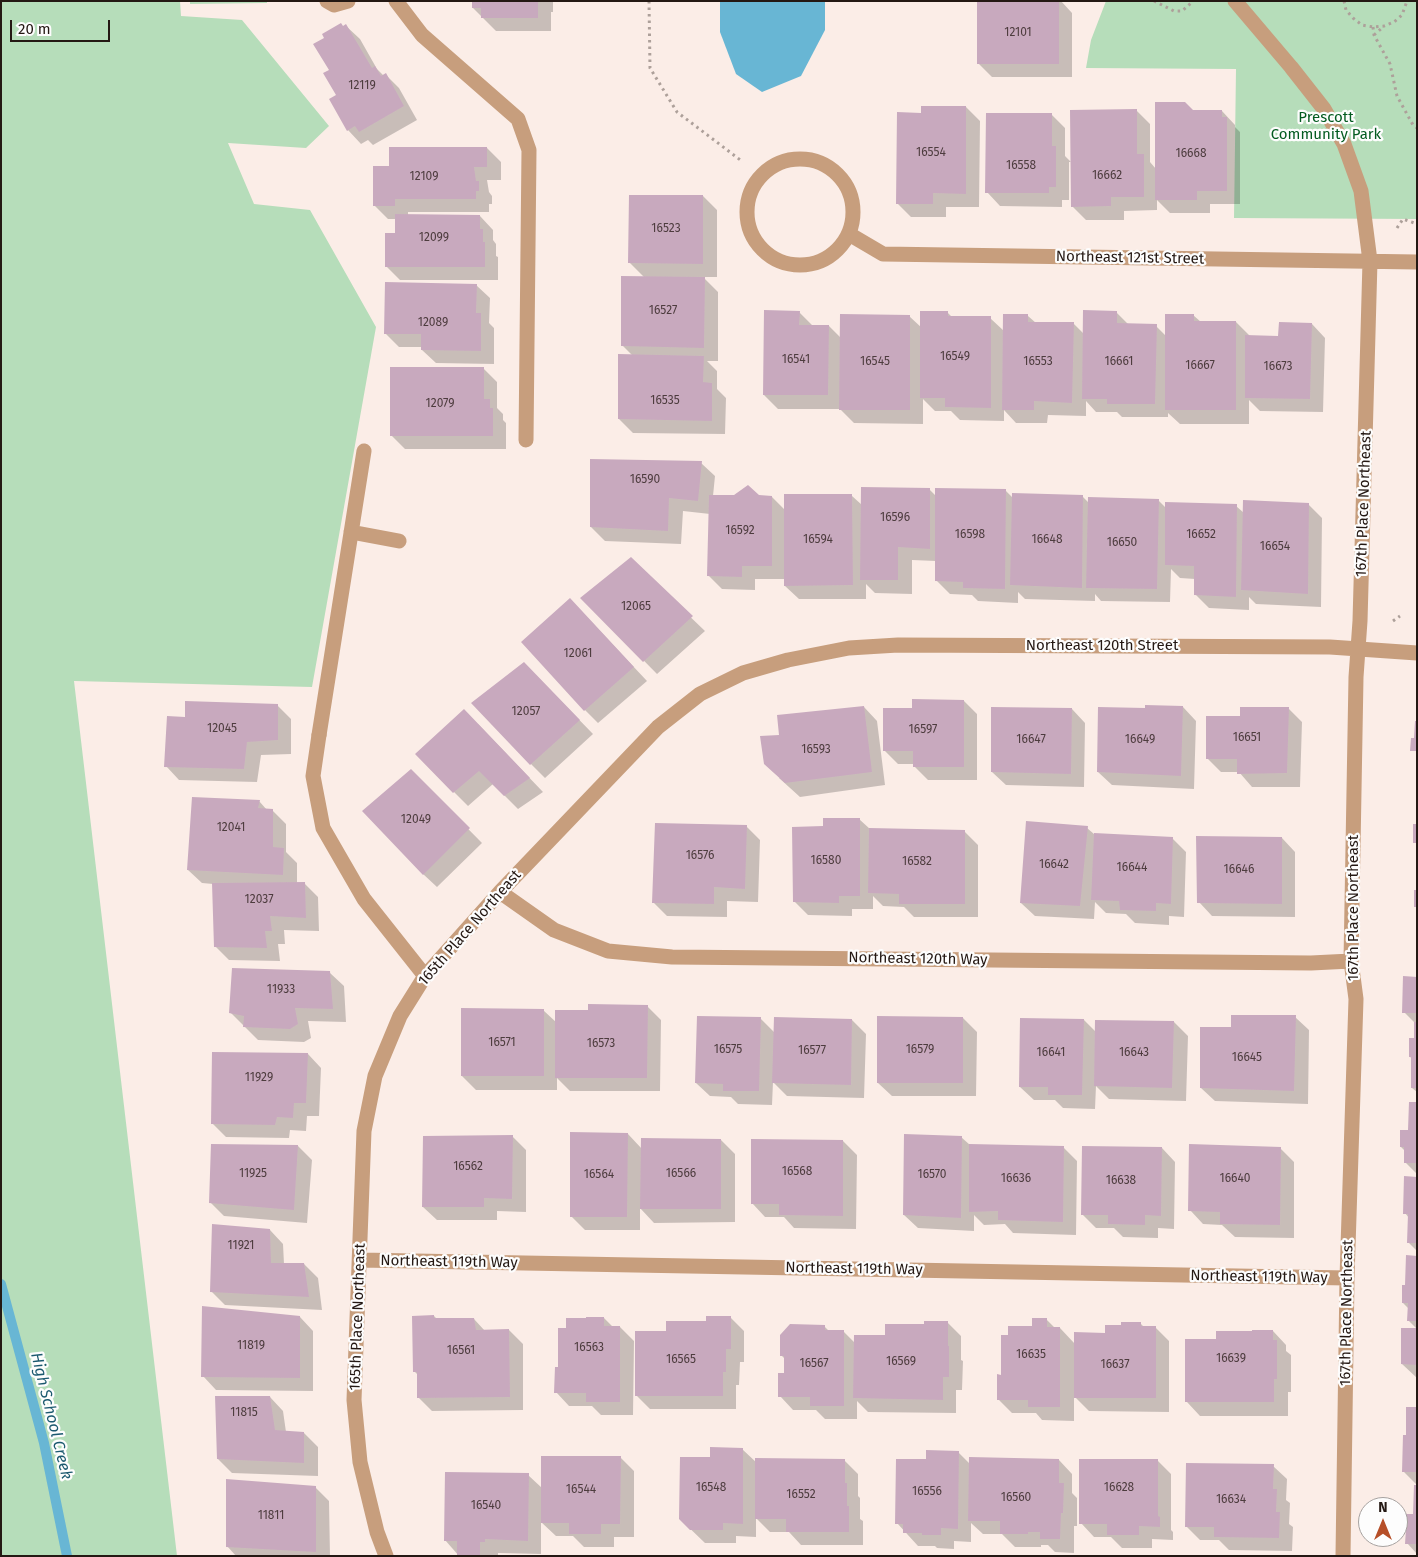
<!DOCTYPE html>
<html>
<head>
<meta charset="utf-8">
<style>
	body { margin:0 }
	#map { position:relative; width:1418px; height:1557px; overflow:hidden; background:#fbede7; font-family:"Fira Sans",sans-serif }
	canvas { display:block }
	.frame { position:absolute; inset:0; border:2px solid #241813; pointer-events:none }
	.north { position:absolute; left:1358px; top:1497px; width:50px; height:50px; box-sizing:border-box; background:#fdfdfd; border:1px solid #a6a19f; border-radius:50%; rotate:0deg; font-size:14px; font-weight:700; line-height:20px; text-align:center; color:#241813 }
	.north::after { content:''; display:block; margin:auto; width:18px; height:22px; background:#b64f28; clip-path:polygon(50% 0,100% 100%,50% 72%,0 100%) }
	.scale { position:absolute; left:10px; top:20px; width:100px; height:22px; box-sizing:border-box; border:2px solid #241813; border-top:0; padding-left:6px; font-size:15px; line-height:18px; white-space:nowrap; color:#241813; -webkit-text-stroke:4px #fdfdfd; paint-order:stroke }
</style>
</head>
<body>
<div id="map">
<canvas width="1418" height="1557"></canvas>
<div class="frame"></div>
<div class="north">N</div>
<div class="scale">20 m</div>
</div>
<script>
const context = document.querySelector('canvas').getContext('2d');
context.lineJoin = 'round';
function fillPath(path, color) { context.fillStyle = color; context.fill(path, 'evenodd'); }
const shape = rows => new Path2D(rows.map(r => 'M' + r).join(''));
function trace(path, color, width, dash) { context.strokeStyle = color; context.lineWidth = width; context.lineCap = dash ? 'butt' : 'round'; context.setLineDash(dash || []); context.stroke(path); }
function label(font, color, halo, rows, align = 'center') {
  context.font = font + ' "Fira Sans",sans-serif'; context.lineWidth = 4.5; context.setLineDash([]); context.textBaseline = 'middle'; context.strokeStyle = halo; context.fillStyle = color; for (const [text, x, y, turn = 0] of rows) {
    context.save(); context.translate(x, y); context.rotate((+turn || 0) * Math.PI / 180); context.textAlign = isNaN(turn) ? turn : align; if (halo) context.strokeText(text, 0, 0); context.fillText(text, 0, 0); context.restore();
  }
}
fillPath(shape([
	[1,1,180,1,181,16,242,20,329,126,306,148,228,143,254,204,310,210,376,327,312,687,74,681,177,1556,1,1556],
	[190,1,267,1,267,3,190,4],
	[1106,1,1417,1,1417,219,1234,218,1236,69,1086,68,1091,40]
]), '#b6ddba');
fillPath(shape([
	[720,1,825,1,825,30,801,76,762,92,736,74,720,32]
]), '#68b6d4');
fillPath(shape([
	[473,1,553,1,553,12,551,12,551,31,496,31,473,8],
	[979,1,1073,1,1061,1,1072,13,1072,77,992,77,978,63],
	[346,26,360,39,377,69,384,76,386,75,399,88,417,120,373,145,368,140,361,144,348,130,330,70,344,27],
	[966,107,980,121,979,207,946,207,946,217,911,217,897,203,923,114],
	[1136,110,1150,124,1150,162,1156,169,1192,111,1222,111,1235,125,1235,127,1240,132,1240,204,1210,204,1210,213,1170,213,1157,200,1157,210,1124,211,1124,220,1086,220,1072,206],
	[1051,114,1065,128,1065,156,1071,162,1069,162,1069,200,1062,200,1062,207,1000,206,987,192],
	[487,148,501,162,501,180,487,180,489,192,492,196,492,204,489,204,489,212,408,212,408,216,480,216,493,230,493,240,496,244,496,256,498,257,498,280,400,280,386,266,396,234,396,219,388,219,374,205,390,167],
	[703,196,717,210,717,277,703,277,718,292,718,361,707,361,717,371,717,389,726,398,725,434,633,433,619,419,633,356,623,346,644,277,629,262],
	[476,285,490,298,489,323,494,328,494,364,436,363,422,350,422,347,399,347,385,333],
	[799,312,813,326,829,326,841,338,909,316,922,328,947,312,952,317,990,318,1004,331,1028,316,1036,323,1073,323,1084,334,1116,312,1129,325,1156,326,1166,336,1193,315,1201,322,1236,322,1250,336,1279,337,1312,324,1325,338,1323,412,1260,411,1249,400,1249,424,1180,424,1168,413,1168,417,1122,417,1117,412,1096,412,1086,401,1086,416,1048,415,1047,423,1016,423,1004,410,1004,421,960,420,951,411,935,411,923,399,923,424,854,423,840,409,778,409,764,395],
	[483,368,497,382,497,408,503,414,503,420,506,423,506,449,405,449,391,435],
	[701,463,715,476,713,496,772,497,785,510,852,496,862,505,929,489,936,496,1006,491,1013,498,1083,497,1089,503,1158,500,1166,508,1236,506,1244,513,1308,504,1322,518,1321,607,1256,604,1249,597,1249,610,1209,608,1195,594,1195,579,1180,578,1171,569,1170,602,1101,601,1095,594,1095,601,1025,599,1018,592,1018,603,978,601,972,595,950,594,936,580,936,561,912,560,912,594,875,593,866,584,866,599,799,599,785,586,785,579,755,579,755,590,722,589,708,575,710,514,683,511,681,544,605,541,591,527],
	[630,559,705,631,657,674,582,598],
	[583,613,647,681,598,723,585,710],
	[524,663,593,734,545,778,531,764],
	[964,701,977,714,977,780,928,780,914,766,914,764,898,764,884,750,914,709],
	[277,705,291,719,291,754,261,755,257,782,179,780,166,766,186,718],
	[864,707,877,721,885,785,800,797,779,778],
	[1183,707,1196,721,1194,789,1112,785,1098,772,1147,709],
	[1072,709,1085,723,1084,787,1006,785,992,772],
	[1289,709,1302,722,1300,787,1252,787,1239,772,1221,772,1207,758,1241,718],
	[478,724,543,792,518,809,493,784,468,806,416,754],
	[411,771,482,843,437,887,423,874],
	[259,801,267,810,272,810,286,824,286,852,297,863,297,883,304,883,318,897,319,931,284,930,285,944,278,944,280,961,229,960,215,946,213,884,202,883,188,870],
	[859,819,870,829,965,832,978,845,978,917,914,917,904,907,883,906,873,896,873,909,852,909,852,916,808,915,794,901,825,828],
	[746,826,760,840,758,902,727,901,727,917,667,916,653,902],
	[1087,828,1094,834,1172,838,1186,852,1184,917,1169,916,1169,925,1135,923,1126,914,1106,913,1095,902,1094,919,1035,916,1021,903],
	[1282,838,1295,852,1295,917,1212,916,1199,902],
	[330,973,344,986,346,1022,308,1021,311,1038,304,1042,258,1040,231,1013],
	[1417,978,1417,1092,1412,1088,1413,1059,1410,1057,1415,1039,1415,1023,1404,1012],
	[647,1006,661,1020,660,1091,570,1091,557,1078,557,1090,476,1090,462,1076,543,1010,557,1023,589,1012],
	[1295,1017,1309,1030,1308,1104,1215,1101,1201,1088,1232,1028],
	[760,1018,775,1033,852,1020,866,1034,864,1098,787,1096,773,1082,772,1105,738,1104,731,1097,710,1096,696,1083],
	[963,1018,977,1032,976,1096,892,1096,878,1083],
	[1084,1020,1096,1032,1174,1022,1188,1036,1186,1101,1109,1099,1096,1086,1095,1109,1063,1108,1055,1100,1034,1100,1020,1087],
	[308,1054,321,1068,319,1116,307,1116,306,1131,290,1130,289,1138,226,1137,212,1123],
	[1417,1103,1417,1174,1405,1162,1405,1151,1401,1147,1410,1131],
	[628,1134,642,1149,721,1140,735,1154,735,1222,654,1223,640,1208,640,1230,585,1230,571,1216],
	[512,1136,526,1150,526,1212,497,1211,497,1220,437,1220,423,1207],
	[961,1137,970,1145,1064,1148,1077,1161,1076,1235,1013,1233,1005,1224,984,1225,974,1215,974,1231,918,1228,904,1215],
	[843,1141,857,1155,856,1229,794,1228,784,1217,765,1217,752,1203],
	[298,1146,312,1160,307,1223,224,1216,210,1202],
	[1162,1148,1175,1162,1174,1229,1158,1228,1158,1238,1123,1237,1114,1228,1096,1228,1082,1214],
	[1280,1148,1294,1162,1294,1238,1235,1237,1222,1225,1203,1224,1190,1210],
	[1417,1178,1417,1251,1409,1243,1409,1218,1405,1213],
	[270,1230,283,1244,284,1264,304,1264,318,1278,322,1310,225,1305,211,1291],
	[1417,1257,1417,1329,1408,1320,1409,1309,1403,1303,1407,1286],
	[434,1316,437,1319,474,1319,485,1331,509,1330,523,1344,523,1410,432,1411,418,1397,418,1375,414,1371],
	[300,1317,313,1331,313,1391,216,1390,203,1376],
	[604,1318,613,1327,620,1327,634,1341,633,1415,601,1415,592,1406,569,1406,556,1392,567,1329],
	[731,1318,744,1331,744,1362,740,1362,739,1385,736,1385,736,1409,650,1409,636,1395,707,1323],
	[1046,1319,1055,1328,1060,1328,1075,1344,1106,1334,1122,1326,1141,1324,1144,1327,1155,1327,1169,1341,1169,1412,1089,1411,1074,1396,1074,1421,1042,1420,1036,1413,1012,1413,999,1400,1010,1336,1033,1328],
	[947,1322,961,1336,961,1360,963,1361,962,1390,956,1390,956,1413,868,1412,857,1401,857,1419,825,1419,816,1410,793,1410,780,1396,785,1375,785,1359,781,1355,824,1326,830,1332,844,1332,855,1343],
	[1417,1330,1417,1378,1402,1364],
	[1273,1331,1286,1345,1286,1351,1291,1355,1291,1392,1288,1392,1288,1416,1200,1416,1187,1402,1218,1340],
	[270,1397,283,1411,286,1432,304,1433,318,1447,318,1476,232,1473,218,1459],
	[1417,1408,1417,1485,1404,1472,1407,1437],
	[742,1449,757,1463,844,1460,858,1474,858,1496,860,1498,860,1519,863,1521,863,1545,801,1545,789,1532,770,1532,756,1518,756,1537,736,1536,736,1543,705,1543,680,1519,711,1458],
	[958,1452,970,1464,1059,1460,1072,1474,1072,1493,1077,1498,1077,1526,1074,1526,1074,1553,1055,1552,1048,1545,1041,1545,1041,1547,1015,1547,1002,1534,983,1534,971,1523,971,1542,954,1541,954,1549,937,1548,935,1546,918,1546,897,1523,927,1461],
	[620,1457,634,1471,634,1537,614,1537,614,1547,584,1547,573,1536,556,1536,541,1522,541,1554,498,1553,498,1555,459,1556,445,1540,528,1475,542,1488],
	[1158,1461,1171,1474,1171,1530,1173,1532,1173,1540,1152,1539,1152,1548,1122,1548,1111,1537,1094,1537,1081,1523],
	[1273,1466,1287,1479,1286,1500,1290,1503,1289,1524,1293,1527,1292,1551,1229,1550,1219,1540,1200,1540,1186,1526],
	[1417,1486,1417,1554,1407,1543,1407,1530,1404,1528,1415,1515],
	[315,1487,329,1501,330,1556,236,1556,227,1546]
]), '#0003');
trace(shape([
	[1,1284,44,1443,67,1556]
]), '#68b6d4', 10);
fillPath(shape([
	[472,1,538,1,538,18,481,18,481,8,472,8],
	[977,1,1059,1,1059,64,977,64],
	[341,23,343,26,346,24,372,68,375,66,381,76,386,73,404,106,359,132,355,126,347,131,329,99,336,95,323,73,329,70,313,44,324,38,322,34],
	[1155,102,1185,102,1193,110,1222,110,1222,117,1227,117,1227,191,1197,191,1197,200,1155,200],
	[921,106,966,106,966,194,933,193,933,204,896,204,897,112,921,113],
	[1137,109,1137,154,1144,154,1144,197,1111,197,1111,206,1071,207,1070,110],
	[986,113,1052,113,1052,146,1056,146,1056,187,1049,187,1049,193,985,193],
	[389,147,487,147,487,167,474,167,476,181,479,181,479,191,476,191,476,199,395,199,395,206,373,206,373,166,389,166],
	[629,195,703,195,703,264,628,263],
	[395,214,480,215,480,229,483,229,483,242,485,242,485,267,385,267,385,233,395,233],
	[621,276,705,277,704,348,621,346],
	[385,282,477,284,476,313,481,313,481,351,421,350,421,334,384,334],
	[764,310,800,311,799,325,829,325,828,395,763,395],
	[1083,310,1117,311,1117,323,1157,324,1155,404,1107,404,1107,399,1082,399],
	[920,311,948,311,948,316,991,316,991,408,945,407,945,398,920,398],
	[840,314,910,315,910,410,839,410],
	[1003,314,1028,314,1028,322,1074,322,1072,403,1034,401,1034,410,1002,410],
	[1165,314,1194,314,1194,321,1236,321,1236,410,1165,410],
	[1279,322,1312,323,1310,399,1245,398,1245,335,1278,336],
	[618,354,704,356,703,382,712,383,712,421,618,419],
	[390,367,484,367,484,399,490,399,490,408,493,408,493,436,390,436],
	[590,459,702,461,698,501,669,498,668,531,590,527],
	[748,485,759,495,772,496,772,566,742,566,742,577,707,576,709,495,734,495],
	[861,487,930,488,930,549,898,547,898,580,860,580],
	[935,488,1006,489,1005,589,963,588,963,582,935,581],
	[1012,493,1083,495,1082,588,1010,585],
	[784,494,852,494,853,585,784,586],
	[1088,497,1159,499,1157,589,1086,588],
	[1243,500,1309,503,1308,594,1241,590],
	[1165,502,1237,504,1236,597,1194,595,1194,566,1165,565],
	[631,557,693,616,643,662,580,598],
	[570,598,634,667,584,711,521,642],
	[524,662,580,720,530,765,471,703],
	[912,699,964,700,964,767,913,767,913,751,883,751,883,708,912,708],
	[185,701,278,704,278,740,247,742,244,769,164,767,167,716,185,717],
	[1145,705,1183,706,1181,776,1097,772,1098,707,1145,708],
	[864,706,872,772,785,783,764,764,760,736,779,735,777,715],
	[991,707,1072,708,1071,774,991,772],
	[1240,707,1289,707,1287,773,1237,774,1237,759,1206,759,1206,716,1240,716],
	[464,709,530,778,504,796,479,771,453,793,415,754],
	[1415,721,1417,721,1417,751,1410,751,1411,738,1414,738],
	[411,769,470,828,423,875,362,811],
	[192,797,260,800,258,808,273,809,273,847,284,848,283,875,187,870],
	[823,818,860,818,860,896,839,896,839,903,793,902,792,827,823,826],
	[1026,821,1088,826,1080,906,1020,903],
	[655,823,747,825,745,889,714,887,714,904,652,903],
	[1413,824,1417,824,1417,843,1413,843],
	[869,828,965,830,965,904,899,904,899,894,868,893],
	[1094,833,1173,837,1171,904,1156,903,1156,911,1120,910,1119,901,1091,900],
	[1196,836,1282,837,1282,904,1197,903],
	[305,882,306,918,270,916,272,931,265,931,267,948,214,947,212,883],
	[1414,890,1417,890,1417,907,1414,907],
	[232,968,330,971,333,1009,295,1008,298,1024,290,1029,243,1027,244,1016,229,1013],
	[1403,976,1417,977,1417,1013,1402,1013],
	[588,1004,648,1005,647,1078,555,1078,555,1010,588,1010],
	[461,1008,544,1009,544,1076,461,1076],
	[1231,1015,1296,1015,1294,1091,1200,1088,1200,1027,1231,1027],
	[697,1016,761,1017,759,1091,723,1091,723,1084,695,1083],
	[877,1016,963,1017,963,1083,877,1083],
	[774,1017,852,1019,851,1085,772,1083],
	[1020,1018,1084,1019,1082,1095,1048,1095,1048,1087,1019,1087],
	[1095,1020,1174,1021,1172,1088,1094,1086],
	[1414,1022,1417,1022,1417,1088,1411,1088,1411,1057,1409,1057,1409,1038,1414,1038],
	[212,1052,308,1053,306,1103,294,1103,293,1118,277,1117,275,1125,211,1124],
	[1409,1102,1417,1102,1417,1163,1404,1163,1404,1147,1400,1147,1400,1130,1408,1130],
	[570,1132,628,1133,627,1217,570,1217],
	[904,1134,962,1136,961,1218,903,1215],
	[513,1135,512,1199,484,1198,484,1207,422,1207,423,1136],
	[641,1138,721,1139,721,1209,640,1209],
	[751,1139,843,1140,843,1216,779,1215,779,1204,751,1204],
	[211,1144,298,1145,294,1210,209,1203],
	[969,1144,1064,1146,1063,1222,998,1220,998,1211,969,1212],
	[1189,1144,1281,1147,1280,1225,1220,1224,1220,1212,1188,1211],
	[1082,1146,1162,1147,1161,1216,1145,1215,1145,1225,1108,1224,1108,1215,1081,1215],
	[1404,1176,1417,1177,1417,1243,1407,1243,1408,1214,1403,1214],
	[212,1224,270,1229,271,1263,304,1263,309,1297,210,1292],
	[1406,1255,1417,1256,1417,1321,1407,1321,1408,1303,1402,1303,1402,1285,1405,1285],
	[202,1306,300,1316,300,1378,201,1377],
	[434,1315,434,1318,474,1318,476,1330,509,1329,510,1397,417,1398,417,1372,413,1372,412,1316],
	[706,1316,731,1316,731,1349,726,1349,726,1372,723,1372,723,1396,635,1396,635,1331,666,1331,666,1321,706,1321],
	[586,1317,604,1317,604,1326,620,1326,620,1402,586,1402,586,1393,554,1393,555,1367,558,1367,558,1328,566,1328,566,1318,586,1318],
	[1032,1318,1047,1318,1047,1327,1060,1327,1060,1407,1028,1407,1028,1400,997,1400,997,1374,1001,1375,1001,1335,1008,1335,1008,1326,1032,1326],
	[924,1321,948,1321,948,1346,949,1346,949,1377,943,1377,943,1400,853,1398,854,1335,885,1335,885,1324,924,1324],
	[1121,1322,1141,1322,1141,1326,1156,1326,1156,1398,1074,1398,1074,1332,1105,1333,1105,1325,1121,1325],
	[790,1324,825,1325,825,1330,844,1330,844,1406,810,1406,810,1397,778,1397,778,1373,784,1373,784,1356,780,1356,780,1335],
	[1401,1328,1417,1328,1417,1365,1401,1364],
	[1252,1330,1273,1330,1273,1340,1277,1340,1277,1379,1274,1379,1274,1402,1185,1402,1185,1339,1216,1339,1216,1331,1252,1331],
	[215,1396,270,1396,275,1430,304,1432,304,1463,217,1459],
	[1406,1407,1417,1407,1417,1472,1402,1472,1403,1435,1406,1435],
	[710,1447,743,1448,743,1524,723,1523,723,1530,690,1530,679,1519,680,1457,710,1457],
	[926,1450,959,1451,958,1529,941,1528,941,1535,922,1535,922,1533,903,1533,903,1524,895,1524,896,1459,926,1459],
	[541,1456,621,1456,620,1524,601,1524,601,1534,569,1534,569,1523,541,1523],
	[969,1457,1059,1459,1059,1483,1064,1483,1063,1513,1061,1513,1060,1539,1040,1539,1040,1532,1028,1532,1028,1534,1000,1534,1000,1521,968,1521],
	[755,1458,845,1459,845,1483,847,1483,847,1506,849,1506,849,1532,786,1532,786,1519,755,1519],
	[1079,1459,1158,1459,1158,1516,1160,1517,1160,1527,1139,1526,1139,1535,1107,1535,1107,1524,1079,1524],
	[1186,1463,1274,1464,1273,1489,1277,1489,1276,1512,1280,1512,1279,1538,1214,1537,1214,1527,1185,1527],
	[445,1472,529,1473,528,1541,485,1539,485,1542,480,1542,480,1555,457,1555,457,1541,444,1541],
	[226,1479,316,1486,316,1552,226,1547],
	[1414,1485,1417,1485,1417,1544,1405,1544,1406,1529,1403,1528,1403,1514,1413,1514]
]), '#c8a9be');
trace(shape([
	[649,1,650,68,677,112,743,162],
	[1154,1,1174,11,1182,11,1191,3],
	[1344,1,1346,10,1353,18,1362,25,1373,27,1384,26,1394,22,1402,15,1407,1],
	[1373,27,1374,35,1390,64,1397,96,1413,125,1417,128],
	[1374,35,1383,27],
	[1397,228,1403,219,1417,224],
	[1393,621,1400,616]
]), '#ada09a', 3, [2.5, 4]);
trace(shape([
	[327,1,334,5,348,1],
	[396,1,422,35,518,119,529,150,526,440],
	[351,532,399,541],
	[319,735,364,451]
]), '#c79e7d', 15);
trace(shape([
	[1235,1,1291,67,1324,109,1344,144,1361,191,1370,261,1360,621,1356,677,1351,961,1356,999,1347,1278,1343,1556],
	'747 212a53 53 0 1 1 106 0a53 53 0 1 1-106 0Z',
	[849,234,883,254,1417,262],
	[319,735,313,776,323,828,364,899,425,976],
	[500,892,554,930,608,951,672,957,1311,963,1351,961],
	[360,1260,1347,1278],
	[386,1556,377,1532,360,1462,354,1400,364,1131,375,1076,400,1016,425,976,500,892,658,727,700,694,743,673,788,660,849,648,898,645,1330,647,1417,653]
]), '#c79e7d', 15);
label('12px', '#4d3c3e', null, [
	["12101",1018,33],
	["12119",362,86],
	["16554",931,153],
	["16668",1191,154],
	["16558",1021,166],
	["16662",1107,176],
	["12109",424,177],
	["16523",666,229],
	["12099",434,238],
	["16527",663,311],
	["12089",433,323],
	["16549",955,357],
	["16541",796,360],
	["16545",875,362],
	["16553",1038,362],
	["16661",1119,362],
	["16667",1200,366],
	["16673",1278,367],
	["16535",665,401],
	["12079",440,404],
	["16590",645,480],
	["16596",895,518],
	["16592",740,531],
	["16598",970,535],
	["16652",1201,535],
	["16594",818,540],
	["16648",1047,540],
	["16650",1122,543],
	["16654",1275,547],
	["12065",636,607],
	["12061",578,654],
	["12057",526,712],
	["12045",222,729],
	["16597",923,730],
	["16651",1247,738],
	["16647",1031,740],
	["16649",1140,740],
	["16593",816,750],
	["12049",416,820],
	["12041",231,828],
	["16576",700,856],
	["16580",826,861],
	["16582",917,862],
	["16642",1054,865],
	["16644",1132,868],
	["16646",1239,870],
	["12037",259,900],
	["11933",281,990],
	["16571",502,1043],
	["16573",601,1044],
	["16575",728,1050],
	["16579",920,1050],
	["16577",812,1051],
	["16641",1051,1053],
	["16643",1134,1053],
	["16645",1247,1058],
	["11929",259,1078],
	["16562",468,1167],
	["16568",797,1172],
	["11925",253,1174],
	["16566",681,1174],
	["16564",599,1175],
	["16570",932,1175],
	["16636",1016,1179],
	["16640",1235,1179],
	["16638",1121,1181],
	["11921",241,1246],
	["11819",251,1346],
	["16563",589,1348],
	["16561",461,1351],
	["16635",1031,1355],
	["16639",1231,1359],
	["16565",681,1360],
	["16569",901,1362],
	["16567",814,1364],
	["16637",1115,1365],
	["11815",244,1413],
	["16548",711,1488],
	["16628",1119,1488],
	["16544",581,1490],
	["16556",927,1492],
	["16552",801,1495],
	["16560",1016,1498],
	["16634",1231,1500],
	["16540",486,1506],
	["11811",271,1516]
]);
label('15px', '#035b20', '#fdfdfd', [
	["Prescott",1326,118],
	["Community Park",1326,135]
]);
label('15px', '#241813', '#fdfdfd', [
	["Northeast 121st Street",1130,258,1],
	["167th Place Northeast",1364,504,-88],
	["Northeast 120th Street",1102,646],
	["167th Place Northeast",1354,908,-90],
	["165th Place Northeast",470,928,-49],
	["Northeast 120th Way",918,959,1],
	["Northeast 119th Way",449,1262,1],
	["Northeast 119th Way",854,1269,1],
	["Northeast 119th Way",1259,1277,1],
	["167th Place Northeast",1347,1313,-89],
	["165th Place Northeast",358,1317,-88]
]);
label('italic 16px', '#1b596f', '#fdfdfd', [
	["High School Creek",51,1416,76]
]);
</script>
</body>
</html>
